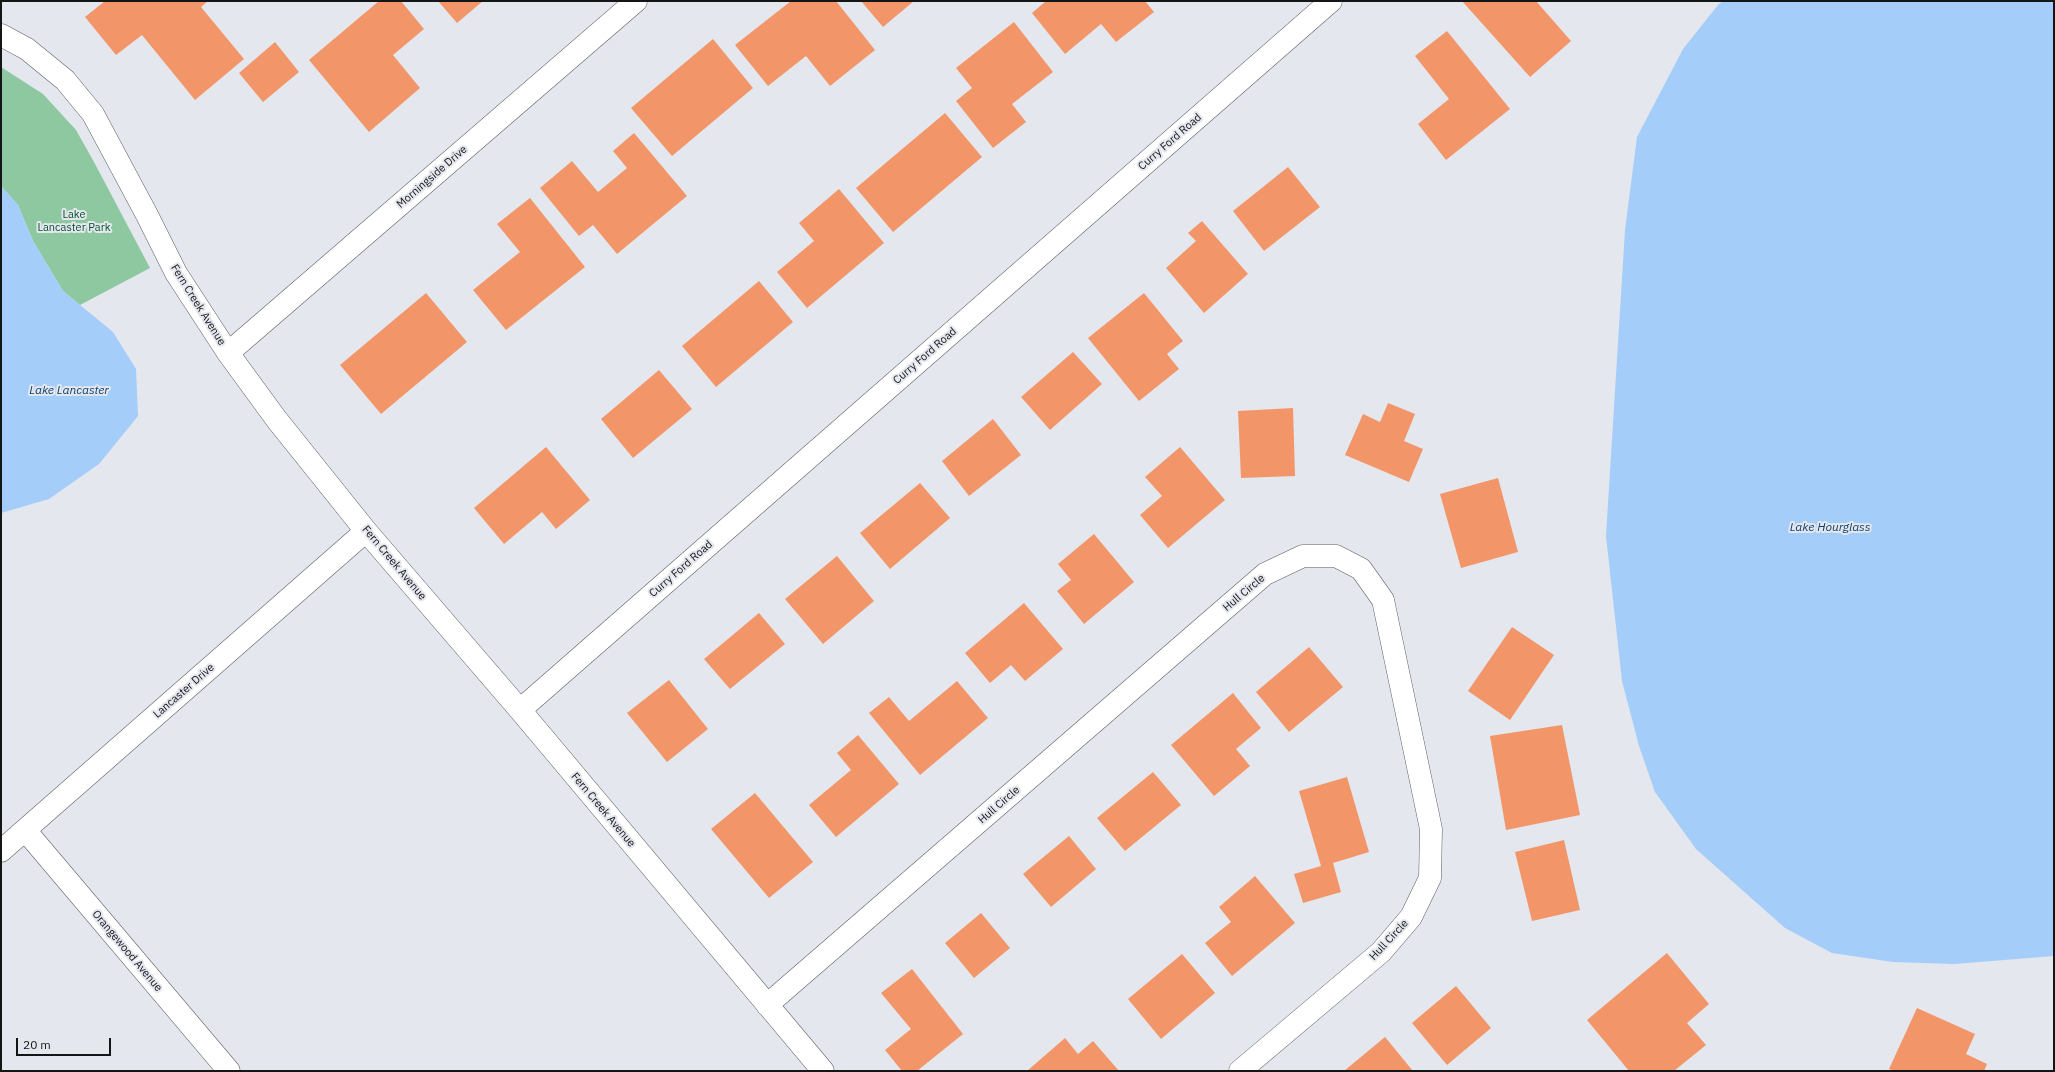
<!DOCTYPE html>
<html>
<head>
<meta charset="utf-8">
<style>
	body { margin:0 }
	#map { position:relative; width:2055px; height:1072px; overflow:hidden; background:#e4e7ed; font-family:"IBM Plex Sans",sans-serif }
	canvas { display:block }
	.frame { position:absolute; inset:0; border:2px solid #141517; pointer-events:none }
	.scale { position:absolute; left:16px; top:1038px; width:95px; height:18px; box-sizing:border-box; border:2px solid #141517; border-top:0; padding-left:5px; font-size:12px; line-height:14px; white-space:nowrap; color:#141517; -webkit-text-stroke:3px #e4e7ed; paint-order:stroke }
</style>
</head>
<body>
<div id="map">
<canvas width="2055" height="1072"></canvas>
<div class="frame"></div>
<div class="scale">20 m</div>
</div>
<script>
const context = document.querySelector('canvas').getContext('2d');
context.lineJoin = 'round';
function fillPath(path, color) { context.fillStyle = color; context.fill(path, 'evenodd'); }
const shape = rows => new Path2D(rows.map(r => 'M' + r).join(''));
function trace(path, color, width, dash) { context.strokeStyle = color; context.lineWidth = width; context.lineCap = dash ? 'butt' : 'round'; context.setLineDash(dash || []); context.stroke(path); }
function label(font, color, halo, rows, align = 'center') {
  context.font = font + ' "IBM Plex Sans",sans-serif'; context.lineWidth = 4; context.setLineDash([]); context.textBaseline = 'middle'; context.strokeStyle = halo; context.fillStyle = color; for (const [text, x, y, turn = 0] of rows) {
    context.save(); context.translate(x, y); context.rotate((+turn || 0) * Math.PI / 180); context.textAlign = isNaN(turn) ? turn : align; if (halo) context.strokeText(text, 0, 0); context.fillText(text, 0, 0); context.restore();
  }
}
fillPath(shape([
	[1,67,43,94,76,130,94,162,150,268,80,305,63,291,33,241,18,205,1,186]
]), '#8dc8a1');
fillPath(shape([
	[1723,1,2054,1,2054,956,1954,964,1893,962,1832,953,1785,928,1696,849,1655,792,1639,746,1622,681,1606,536,1625,230,1637,137,1683,49,1718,5],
	[1,186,18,205,33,241,63,291,113,332,136,369,138,416,99,464,49,499,1,513]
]), '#a4cdf9');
fillPath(shape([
	[105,1,208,1,201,7,244,59,195,100,142,35,116,55,85,17],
	[379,1,401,1,424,29,393,55,420,88,369,132,309,60],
	[438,1,483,1,457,23],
	[791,1,836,1,875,50,830,86,806,56,768,86,735,45],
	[861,1,914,1,883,27],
	[1046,1,1145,1,1154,12,1116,42,1101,24,1065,54,1032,13],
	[1462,1,1536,1,1571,41,1530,77],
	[1014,22,1053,72,1012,104,1026,122,993,148,956,101,972,88,956,68],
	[1447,31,1510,109,1446,160,1418,124,1449,99,1415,56],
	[713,39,753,88,672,156,631,108],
	[275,42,299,72,263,102,239,73],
	[945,113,982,157,893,232,856,188],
	[634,133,687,196,617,254,593,225,579,236,540,188,572,161,598,192,627,168,613,151],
	[1288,167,1320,207,1264,251,1233,211],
	[839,189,884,243,807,308,777,272,814,241,799,223],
	[530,198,585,267,506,330,473,290,520,252,497,224],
	[1202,221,1248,274,1204,313,1166,268,1196,241,1188,233],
	[759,281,793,322,716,387,682,346],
	[426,293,467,342,381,414,340,365],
	[1144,293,1183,341,1167,354,1179,369,1139,401,1088,338],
	[1073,352,1102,384,1050,430,1021,397],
	[659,370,692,409,633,458,601,419],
	[1388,403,1415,414,1404,441,1423,449,1409,482,1345,455,1363,414,1380,422],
	[1293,408,1295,476,1241,478,1238,411],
	[993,419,1021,455,969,496,942,461],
	[546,447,590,500,556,529,542,512,504,544,474,508],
	[1180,447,1225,500,1168,548,1140,515,1162,496,1145,477],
	[1498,478,1518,552,1461,568,1440,494],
	[920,483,950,518,890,569,860,533],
	[1094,534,1134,582,1084,624,1057,591,1071,580,1058,564],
	[837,556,874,601,823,644,785,599],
	[1024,603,1063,649,1025,681,1011,665,990,683,965,653],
	[759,613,785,644,730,689,704,659],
	[1512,627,1554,655,1510,720,1468,691],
	[1309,647,1343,687,1289,732,1256,692],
	[669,680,708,729,667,762,627,713],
	[957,681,988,718,920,775,869,713,889,697,909,721],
	[1233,693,1261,728,1236,749,1250,766,1214,796,1171,745],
	[1562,725,1580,815,1506,830,1490,736],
	[858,735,899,784,836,837,809,805,851,770,837,753],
	[1153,772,1181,805,1125,851,1097,818],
	[1347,777,1369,852,1333,863,1341,892,1303,903,1294,874,1321,866,1299,791],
	[755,793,813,862,769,898,711,829],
	[1069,836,1096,869,1051,907,1023,874],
	[1564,840,1580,910,1532,921,1515,852],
	[1255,876,1295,923,1232,976,1205,943,1231,922,1219,907],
	[981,913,1010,948,974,978,945,943],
	[1667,953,1709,1004,1687,1023,1706,1045,1674,1071,1629,1071,1587,1020],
	[1182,954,1215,993,1161,1039,1128,999],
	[912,969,963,1034,917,1071,902,1071,885,1050,911,1029,881,993],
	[1456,986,1491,1028,1447,1065,1412,1023],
	[1917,1008,1975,1034,1966,1054,1987,1064,1984,1071,1894,1071,1889,1069],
	[1385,1037,1413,1071,1344,1071],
	[1065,1038,1078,1054,1093,1041,1119,1071,1027,1071]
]), '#f29669');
const minor = shape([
	[1,35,27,49,65,80,93,114,147,215,176,273,228,353,277,420,366,531,520,710,823,1071],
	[228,353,636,1],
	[520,710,1331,1],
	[25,830,229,1071],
	[1,851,366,531],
	[767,1005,1265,574,1303,556,1336,556,1361,569,1383,600,1431,829,1430,878,1411,917,1381,952,1240,1071]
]);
trace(minor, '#5b5e63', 23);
trace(minor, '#fff', 22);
label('11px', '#141517', '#e4e7ed', [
	["Curry Ford Road",1170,142,-41],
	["Morningside Drive",432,177,-41],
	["Fern Creek Avenue",198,305,58],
	["Curry Ford Road",925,356,-41],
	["Fern Creek Avenue",394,563,50],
	["Curry Ford Road",681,569,-41],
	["Hull Circle",1244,593,-40],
	["Lancaster Drive",184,691,-41],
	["Hull Circle",999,805,-41],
	["Fern Creek Avenue",603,810,50],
	["Hull Circle",1389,940,-47],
	["Orangewood Avenue",127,951,50]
]);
label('11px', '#02512c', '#e4e7ed', [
	["Lake",74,215],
	["Lancaster Park",74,228]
]);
label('italic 12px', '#0e406d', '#e4e7ed', [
	["Lake Lancaster",69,391],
	["Lake Hourglass",1830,528]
]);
</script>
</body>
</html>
